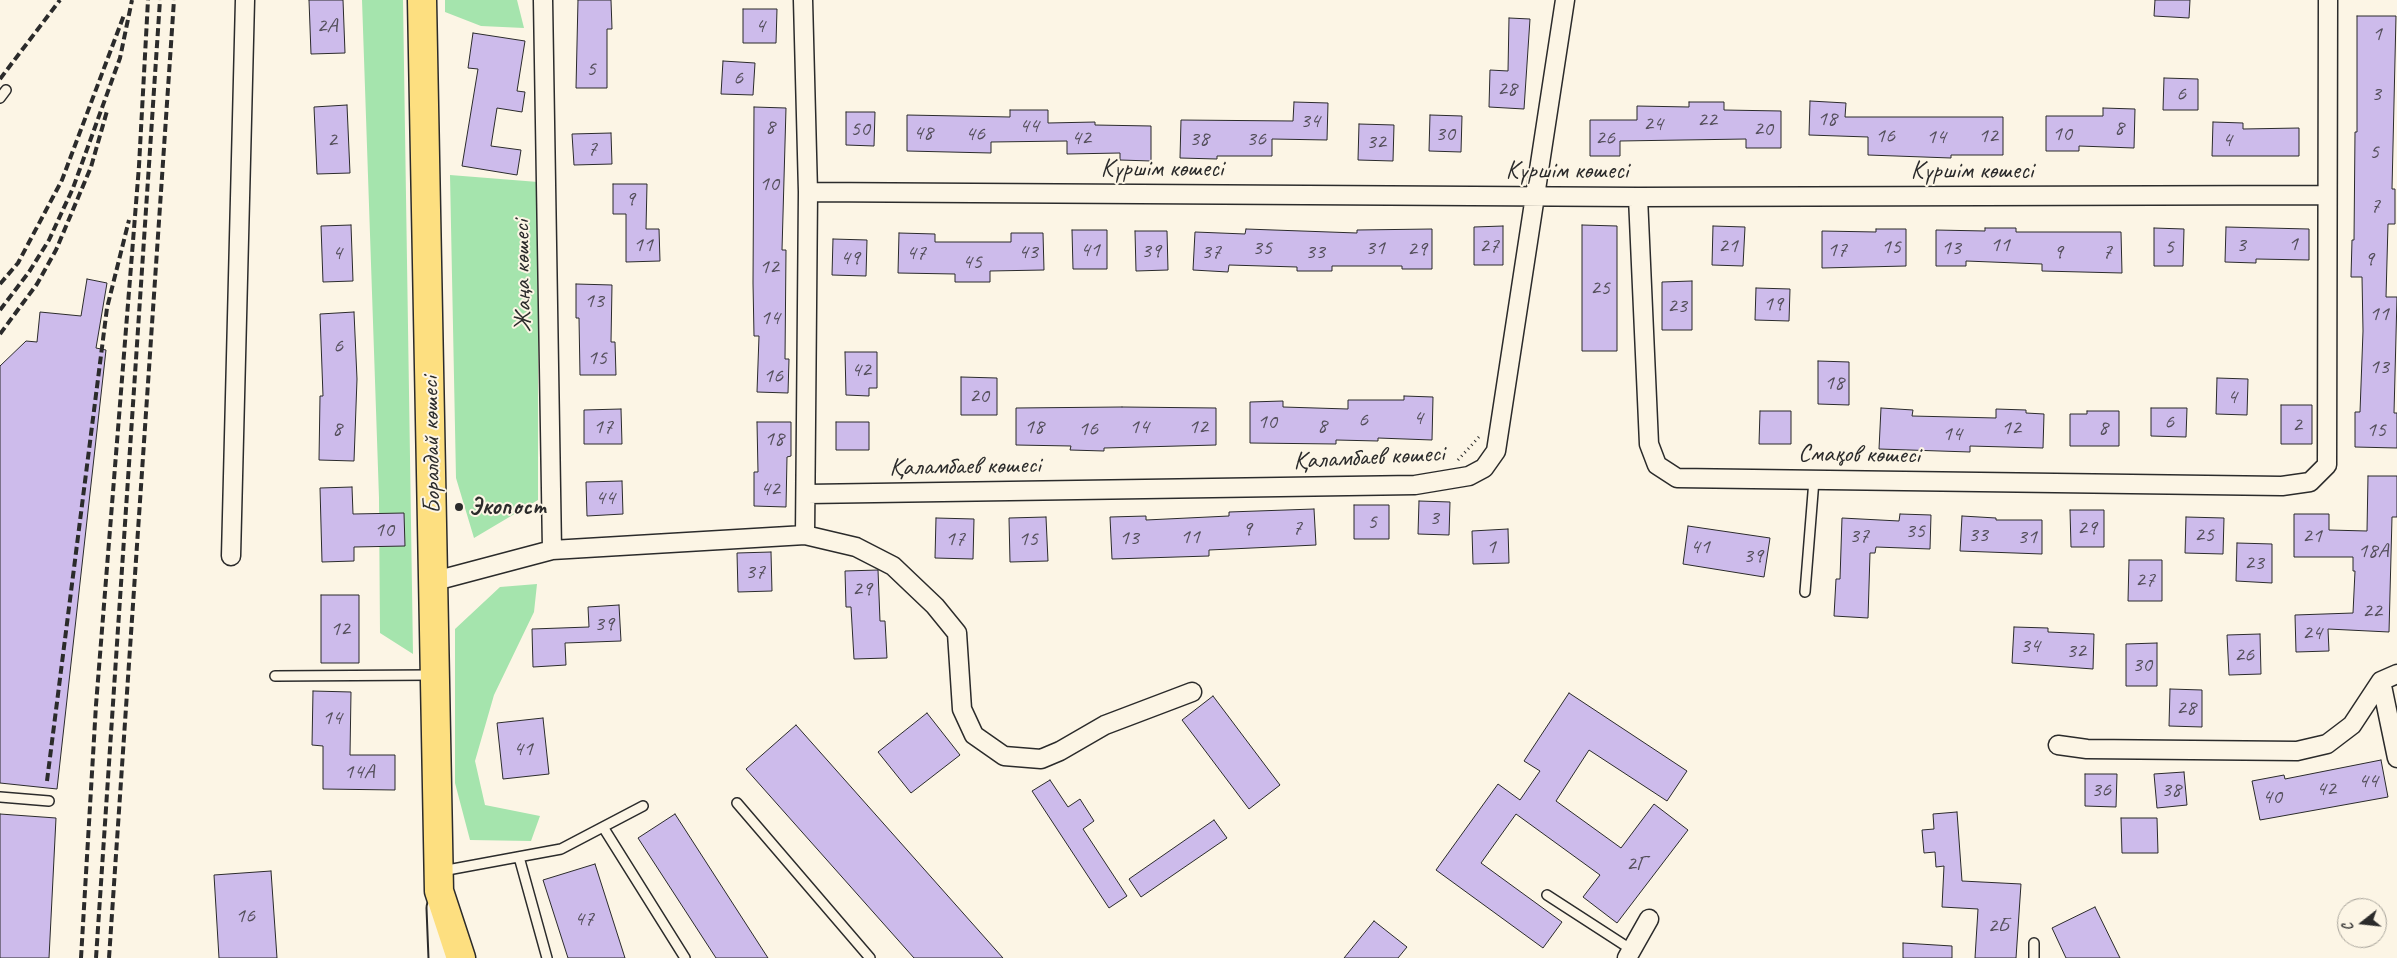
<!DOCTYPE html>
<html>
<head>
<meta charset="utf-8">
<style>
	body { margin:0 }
	#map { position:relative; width:2397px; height:958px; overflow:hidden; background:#fcf5e5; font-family:Caveat,sans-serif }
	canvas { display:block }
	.north { position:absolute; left:2337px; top:898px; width:50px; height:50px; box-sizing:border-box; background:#fcf5e5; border:1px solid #a8a49b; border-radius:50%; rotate:254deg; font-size:14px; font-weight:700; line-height:20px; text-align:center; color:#2b2b2b }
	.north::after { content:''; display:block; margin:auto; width:18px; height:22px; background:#2b2b2b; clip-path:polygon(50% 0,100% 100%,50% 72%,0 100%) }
</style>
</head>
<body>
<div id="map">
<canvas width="2397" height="958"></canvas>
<div class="north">С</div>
</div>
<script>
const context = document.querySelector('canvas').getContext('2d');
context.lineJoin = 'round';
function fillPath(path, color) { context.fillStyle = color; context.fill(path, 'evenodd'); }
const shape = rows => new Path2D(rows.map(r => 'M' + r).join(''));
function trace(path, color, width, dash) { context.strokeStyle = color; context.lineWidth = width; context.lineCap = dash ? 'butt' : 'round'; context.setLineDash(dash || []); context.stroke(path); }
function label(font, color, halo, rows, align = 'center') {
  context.font = font + ' Caveat,sans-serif'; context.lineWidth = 4; context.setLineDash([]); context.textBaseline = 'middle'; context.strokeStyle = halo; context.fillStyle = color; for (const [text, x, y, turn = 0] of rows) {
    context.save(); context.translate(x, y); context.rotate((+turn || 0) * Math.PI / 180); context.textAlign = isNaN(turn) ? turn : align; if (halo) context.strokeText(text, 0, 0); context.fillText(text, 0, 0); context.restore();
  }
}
fillPath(shape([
	[362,0,403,0,413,654,380,633,379,498],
	[445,0,517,0,524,28,481,26,445,12],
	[450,175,538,182,538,500,474,538,456,478],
	[537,584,534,612,494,695,475,761,485,805,540,816,531,841,470,840,455,783,455,629,500,587]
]), '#a5e4ad');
const building = shape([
	[309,0,343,0,345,53,311,54,309,0],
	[578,0,611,0,612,29,607,29,607,88,576,88,578,0],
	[2155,0,2190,0,2189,18,2154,16,2155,0],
	[743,9,777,9,776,43,743,43,743,9],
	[2357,16,2396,16,2392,189,2395,189,2395,224,2388,224,2386,297,2397,297,2394,413,2397,413,2397,448,2355,447,2355,412,2360,412,2363,331,2362,277,2351,277,2352,240,2354,240,2355,132,2357,132,2357,16],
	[1509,18,1530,19,1524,109,1489,107,1490,70,1508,71,1509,18],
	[473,33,525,41,517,91,525,92,522,112,497,108,491,146,521,150,517,175,462,166,478,69,468,68,473,33],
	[723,61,755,63,753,95,721,94,723,61],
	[2164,78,2198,79,2198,110,2163,110,2164,78],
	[1810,101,1846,103,1845,117,2003,117,2003,155,1951,155,1951,158,1868,155,1868,137,1809,135,1810,101],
	[1294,102,1328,103,1327,140,1272,139,1272,156,1217,156,1217,159,1180,158,1181,120,1293,121,1294,102],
	[1689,102,1724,102,1724,110,1781,111,1781,148,1746,148,1746,139,1620,141,1620,156,1590,156,1590,120,1637,120,1637,106,1689,107,1689,102],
	[347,105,350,173,317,174,314,107,347,105],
	[754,107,786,108,782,250,786,250,785,359,789,359,788,393,757,392,759,336,754,336,753,283,754,107],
	[2103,108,2135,109,2134,148,2079,146,2079,151,2046,151,2046,116,2103,116,2103,108],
	[1010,110,1048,110,1048,123,1095,122,1095,125,1151,126,1151,161,1120,160,1120,153,1067,154,1067,141,991,142,991,153,907,151,907,115,1010,117,1010,110],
	[846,112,875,112,874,146,846,145,846,112],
	[1430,115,1462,116,1461,152,1429,151,1430,115],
	[2213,122,2243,123,2243,129,2299,128,2299,156,2212,156,2213,122],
	[1359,124,1394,125,1393,161,1358,160,1359,124],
	[611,133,612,164,574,165,572,134,611,133],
	[613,184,647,184,646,229,659,229,660,261,626,262,626,214,613,214,613,184],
	[351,225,353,281,323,282,321,226,351,225],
	[1582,225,1617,226,1617,351,1582,351,1582,225],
	[1503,226,1503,265,1474,265,1474,227,1503,226],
	[1713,226,1745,227,1743,266,1712,265,1713,226],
	[2226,227,2309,229,2309,260,2256,259,2256,263,2225,262,2226,227],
	[1985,228,2016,228,2016,232,2121,232,2122,273,2042,271,2042,264,1966,261,1966,266,1936,266,1936,230,1985,231,1985,228],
	[2154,228,2184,229,2183,266,2154,266,2154,228],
	[1246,229,1357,233,1357,230,1432,229,1432,269,1402,269,1402,266,1332,266,1332,271,1297,271,1297,267,1229,265,1228,272,1193,270,1195,232,1245,234,1246,229],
	[1876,229,1906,229,1906,266,1822,268,1822,231,1876,232,1876,229],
	[1072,230,1107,230,1107,269,1073,269,1072,230],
	[1135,231,1167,231,1168,270,1136,271,1135,231],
	[899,233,935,234,935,242,1011,242,1011,233,1043,233,1044,270,990,271,990,282,955,282,955,274,898,273,899,233],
	[833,239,867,240,866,276,832,275,833,239],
	[87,279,107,283,96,348,106,350,57,789,0,783,0,366,26,341,37,342,40,312,81,316,87,279],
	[1692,281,1692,330,1662,330,1662,282,1692,281],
	[576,284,612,285,611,342,615,342,616,375,580,375,579,318,576,318,576,284],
	[1756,288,1790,289,1789,321,1755,320,1756,288],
	[354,312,357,379,354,461,319,460,320,396,323,396,320,314,354,312],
	[845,352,877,352,877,388,869,388,869,396,846,395,845,352],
	[1818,361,1849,362,1849,405,1818,404,1818,361],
	[961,377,997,378,997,415,961,415,961,377],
	[2217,378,2248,379,2247,415,2216,414,2217,378],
	[1404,396,1433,397,1432,440,1378,438,1378,441,1336,440,1336,444,1250,443,1250,402,1283,401,1283,407,1348,409,1348,400,1404,400,1404,396],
	[2281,405,2312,405,2312,444,2281,444,2281,405],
	[1122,407,1216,408,1216,445,1104,448,1104,451,1070,450,1071,446,1016,445,1016,408,1122,407],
	[1881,408,1913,410,1912,416,1996,418,1996,409,2026,410,2026,413,2044,414,2043,448,1970,446,1970,452,1879,449,1881,408],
	[2151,408,2187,408,2186,437,2151,436,2151,408],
	[621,409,622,444,584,444,584,410,621,409],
	[1760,411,1791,411,1791,444,1759,444,1760,411],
	[2087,411,2119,411,2119,446,2070,446,2070,414,2087,414,2087,411],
	[757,422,791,422,791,456,787,457,786,507,754,506,754,472,758,472,757,422],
	[836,422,869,422,869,450,836,450,836,422],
	[2368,476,2397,476,2397,517,2392,517,2389,632,2328,629,2329,651,2296,652,2295,615,2353,613,2355,571,2353,571,2353,557,2294,557,2294,514,2329,514,2329,530,2367,531,2368,476],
	[622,481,623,514,587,516,586,482,622,481],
	[352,487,353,514,404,513,405,546,354,547,354,561,322,562,320,488,352,487],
	[1419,501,1450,502,1449,535,1418,534,1419,501],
	[1354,505,1389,505,1389,539,1354,539,1354,505],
	[1314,509,1316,545,1209,550,1209,556,1112,559,1110,517,1146,516,1146,520,1229,516,1229,512,1314,509],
	[2070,510,2104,510,2104,547,2071,547,2070,510],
	[1900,514,1931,515,1930,549,1876,547,1875,553,1870,553,1868,618,1834,616,1836,579,1840,579,1842,518,1899,521,1900,514],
	[1962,516,1996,518,1996,520,2042,520,2042,554,1960,551,1962,516],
	[1046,517,1048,561,1010,562,1009,518,1046,517],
	[2186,517,2224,518,2223,554,2185,553,2186,517],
	[936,518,974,519,973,559,935,558,936,518],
	[1688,526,1770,538,1764,577,1683,564,1688,526],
	[1508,529,1509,563,1473,564,1472,531,1508,529],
	[2237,543,2272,544,2272,583,2236,581,2237,543],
	[771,552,772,591,738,592,737,553,771,552],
	[2129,560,2162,560,2162,601,2128,601,2129,560],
	[878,570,880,621,885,621,887,658,854,659,851,607,846,607,845,571,878,570],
	[321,595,359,595,359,663,321,663,321,595],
	[619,605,621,641,565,643,566,665,533,667,532,629,589,627,588,607,619,605],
	[2014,627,2048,628,2048,632,2094,634,2093,669,2012,663,2014,627],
	[2260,634,2261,674,2229,675,2227,635,2260,634],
	[2157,643,2157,686,2126,686,2126,644,2157,643],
	[2170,689,2202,690,2202,727,2169,726,2170,689],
	[313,691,351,692,350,755,395,755,395,790,323,789,323,746,312,745,313,691],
	[1569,693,1687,771,1667,801,1589,750,1556,801,1621,848,1654,804,1688,830,1617,923,1583,897,1600,875,1516,814,1481,863,1562,922,1543,948,1436,870,1498,784,1520,800,1540,771,1524,761,1569,693],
	[1213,696,1280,785,1249,809,1182,720,1213,696],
	[927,713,960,755,911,793,878,752,927,713],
	[543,718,549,774,503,779,497,723,543,718],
	[796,725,1003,958,914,958,746,769,796,725],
	[2381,760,2388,797,2260,820,2252,781,2284,775,2285,779,2381,760],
	[2184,772,2187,805,2157,808,2154,774,2184,772],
	[2085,774,2117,774,2116,807,2085,806,2085,774],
	[1050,780,1068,807,1080,799,1094,821,1083,829,1127,896,1109,908,1032,791,1050,780],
	[1957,812,1962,881,2021,884,2016,958,1975,958,1978,909,1942,907,1944,866,1936,867,1935,852,1924,853,1922,830,1934,829,1933,814,1957,812],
	[0,814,56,818,49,958,0,958,0,814],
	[675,814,768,958,716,958,638,838,675,814],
	[2121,818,2157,818,2158,853,2122,853,2121,818],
	[1214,820,1227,838,1141,897,1129,879,1214,820],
	[595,864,625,958,568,958,543,880,595,864],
	[271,871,277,958,219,958,214,875,271,871],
	[2095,907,2120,958,2066,958,2052,928,2095,907],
	[1374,921,1407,947,1398,958,1344,958,1374,921],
	[1903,943,1952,946,1952,958,1903,958,1903,943]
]);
fillPath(building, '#cdbbeb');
trace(building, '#2b2b2b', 1);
const lane = shape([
	[0,98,6,90],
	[1805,592,1814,480],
	[275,676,432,675],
	[0,797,49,801],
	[737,803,870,958],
	[603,827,685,958],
	[519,857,547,958],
	[442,871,561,849,643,806],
	[1547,895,1632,950],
	[2034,958,2034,943]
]);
const street = shape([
	[543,0,552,550],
	[808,192,1638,197,2326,195],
	[1638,197,1649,444,1657,465,1677,478,2282,486,2310,482,2327,465,2328,0],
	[807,494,1415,485,1469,476,1484,468,1496,451,1565,0],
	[805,535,856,547,893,566,935,606,957,633,962,709,974,735,1004,756,1041,759,1060,751,1105,725,1192,692],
	[231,556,245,0],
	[435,581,552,550,805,535,808,192,803,0],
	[2381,681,2397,758],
	[2058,745,2087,749,2297,751,2327,744,2352,725,2381,681,2397,674],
	[1627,958,1649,919]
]);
const secondary = shape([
	[440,908,442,958]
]);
const primary = shape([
	[422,0,439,891,461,958]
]);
trace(lane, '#2b2b2b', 12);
trace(street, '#2b2b2b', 21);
trace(secondary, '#2b2b2b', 29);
trace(primary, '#2b2b2b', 31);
trace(shape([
	[1458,460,1479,437]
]), '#2b2b2b', 3, [1, 4]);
trace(lane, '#fcf5e5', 9);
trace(street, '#fcf5e5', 18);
trace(secondary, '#fcf5e5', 25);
trace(primary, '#fddf80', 28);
trace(shape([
	[0,79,60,0],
	[0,284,18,263,62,180,124,15],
	[0,310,29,272,49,240,73,188,120,58,132,0],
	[0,334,37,284,56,250,91,167,107,111],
	[47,781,107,308,129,220],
	[81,958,96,705,139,166,148,0],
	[96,958,160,0],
	[109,958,174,0]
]), '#2b2b2b', 4, [8, 4]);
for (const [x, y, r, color] of [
	[459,507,5,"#2b2b2b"]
]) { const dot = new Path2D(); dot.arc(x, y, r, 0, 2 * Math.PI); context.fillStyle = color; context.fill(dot); trace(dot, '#fcf5e5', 2); }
label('22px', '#544f5b', null, [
	["2А",327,26],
	["4",760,26],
	["1",2377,34],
	["5",591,69],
	["6",738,78],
	["28",1507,89],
	["6",2181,94],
	["3",2376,94],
	["18",1827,119],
	["22",1707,120],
	["34",1310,121],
	["24",1653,124],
	["44",1029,126],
	["8",770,127],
	["8",2119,128],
	["50",860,129],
	["20",1763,129],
	["48",923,133],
	["46",975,134],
	["30",1445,134],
	["10",2062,134],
	["16",1885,136],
	["12",1988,136],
	["14",1936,137],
	["42",1081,138],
	["26",1605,138],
	["38",1199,139],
	["36",1256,139],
	["2",332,140],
	["4",2227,140],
	["32",1376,142],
	["7",592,149],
	["5",2374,152],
	["10",769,184],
	["9",630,199],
	["7",2375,206],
	["1",2293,244],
	["11",643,245],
	["11",2000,245],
	["3",2241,245],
	["27",1489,246],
	["21",1728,246],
	["15",1891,247],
	["5",2169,247],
	["35",1262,248],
	["31",1375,248],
	["13",1951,248],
	["29",1417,249],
	["41",1090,250],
	["17",1837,250],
	["39",1151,251],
	["43",1028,252],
	["37",1211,252],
	["33",1315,252],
	["9",2058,252],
	["7",2107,252],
	["4",337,253],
	["47",916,253],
	["49",850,258],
	["9",2369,259],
	["45",972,262],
	["12",769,267],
	["25",1600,288],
	["13",594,301],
	["19",1773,304],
	["23",1677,306],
	["11",2379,314],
	["14",770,318],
	["6",338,346],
	["15",597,358],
	["13",2379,367],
	["42",861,370],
	["16",773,376],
	["18",1834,383],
	["20",979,396],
	["4",2232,397],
	["4",1418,418],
	["6",1363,420],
	["10",1267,422],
	["6",2169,422],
	["2",2297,425],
	["8",1322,426],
	["17",603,427],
	["18",1034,427],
	["14",1139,427],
	["12",1198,427],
	["12",2011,428],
	["8",2103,428],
	["8",337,429],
	["16",1088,429],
	["15",2376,430],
	["14",1952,434],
	["18",774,439],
	["42",770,489],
	["44",605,498],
	["3",1434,518],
	["5",1372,522],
	["7",1297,528],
	["29",2087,528],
	["9",1247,529],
	["10",384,530],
	["35",1915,531],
	["33",1978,535],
	["25",2204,535],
	["37",1859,536],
	["21",2312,536],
	["11",1190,537],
	["31",2027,537],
	["13",1129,538],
	["17",955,539],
	["15",1028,539],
	["1",1491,547],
	["41",1700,547],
	["18А",2373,551],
	["39",1753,556],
	["23",2254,563],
	["37",755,572],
	["27",2145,580],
	["29",862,589],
	["22",2372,611],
	["39",604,624],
	["12",340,629],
	["24",2312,633],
	["34",2030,646],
	["32",2076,651],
	["26",2244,655],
	["30",2142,665],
	["28",2186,708],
	["14",332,718],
	["41",523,749],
	["14А",359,772],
	["44",2368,781],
	["42",2326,789],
	["36",2101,790],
	["38",2171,790],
	["40",2272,797],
	["2Г",1636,864],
	["16",245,916],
	["47",584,919],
	["2Б",1998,926]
]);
label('25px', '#2b2b2b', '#fcf5e5', [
	["Күршім көшесі",1162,169],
	["Күршім көшесі",1567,171],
	["Күршім көшесі",1972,171],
	["Жаңа көшесі",523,276,-91],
	["Боралдай көшесі",432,445,-91],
	["Смақов көшесі",1859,455,1],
	["Қаламбаев көшесі",1369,458,-3],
	["Қаламбаев көшесі",965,467,-1]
]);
label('bold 25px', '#2b2b2b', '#fcf5e5', [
	["Экопост",469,507]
], 'left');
</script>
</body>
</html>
